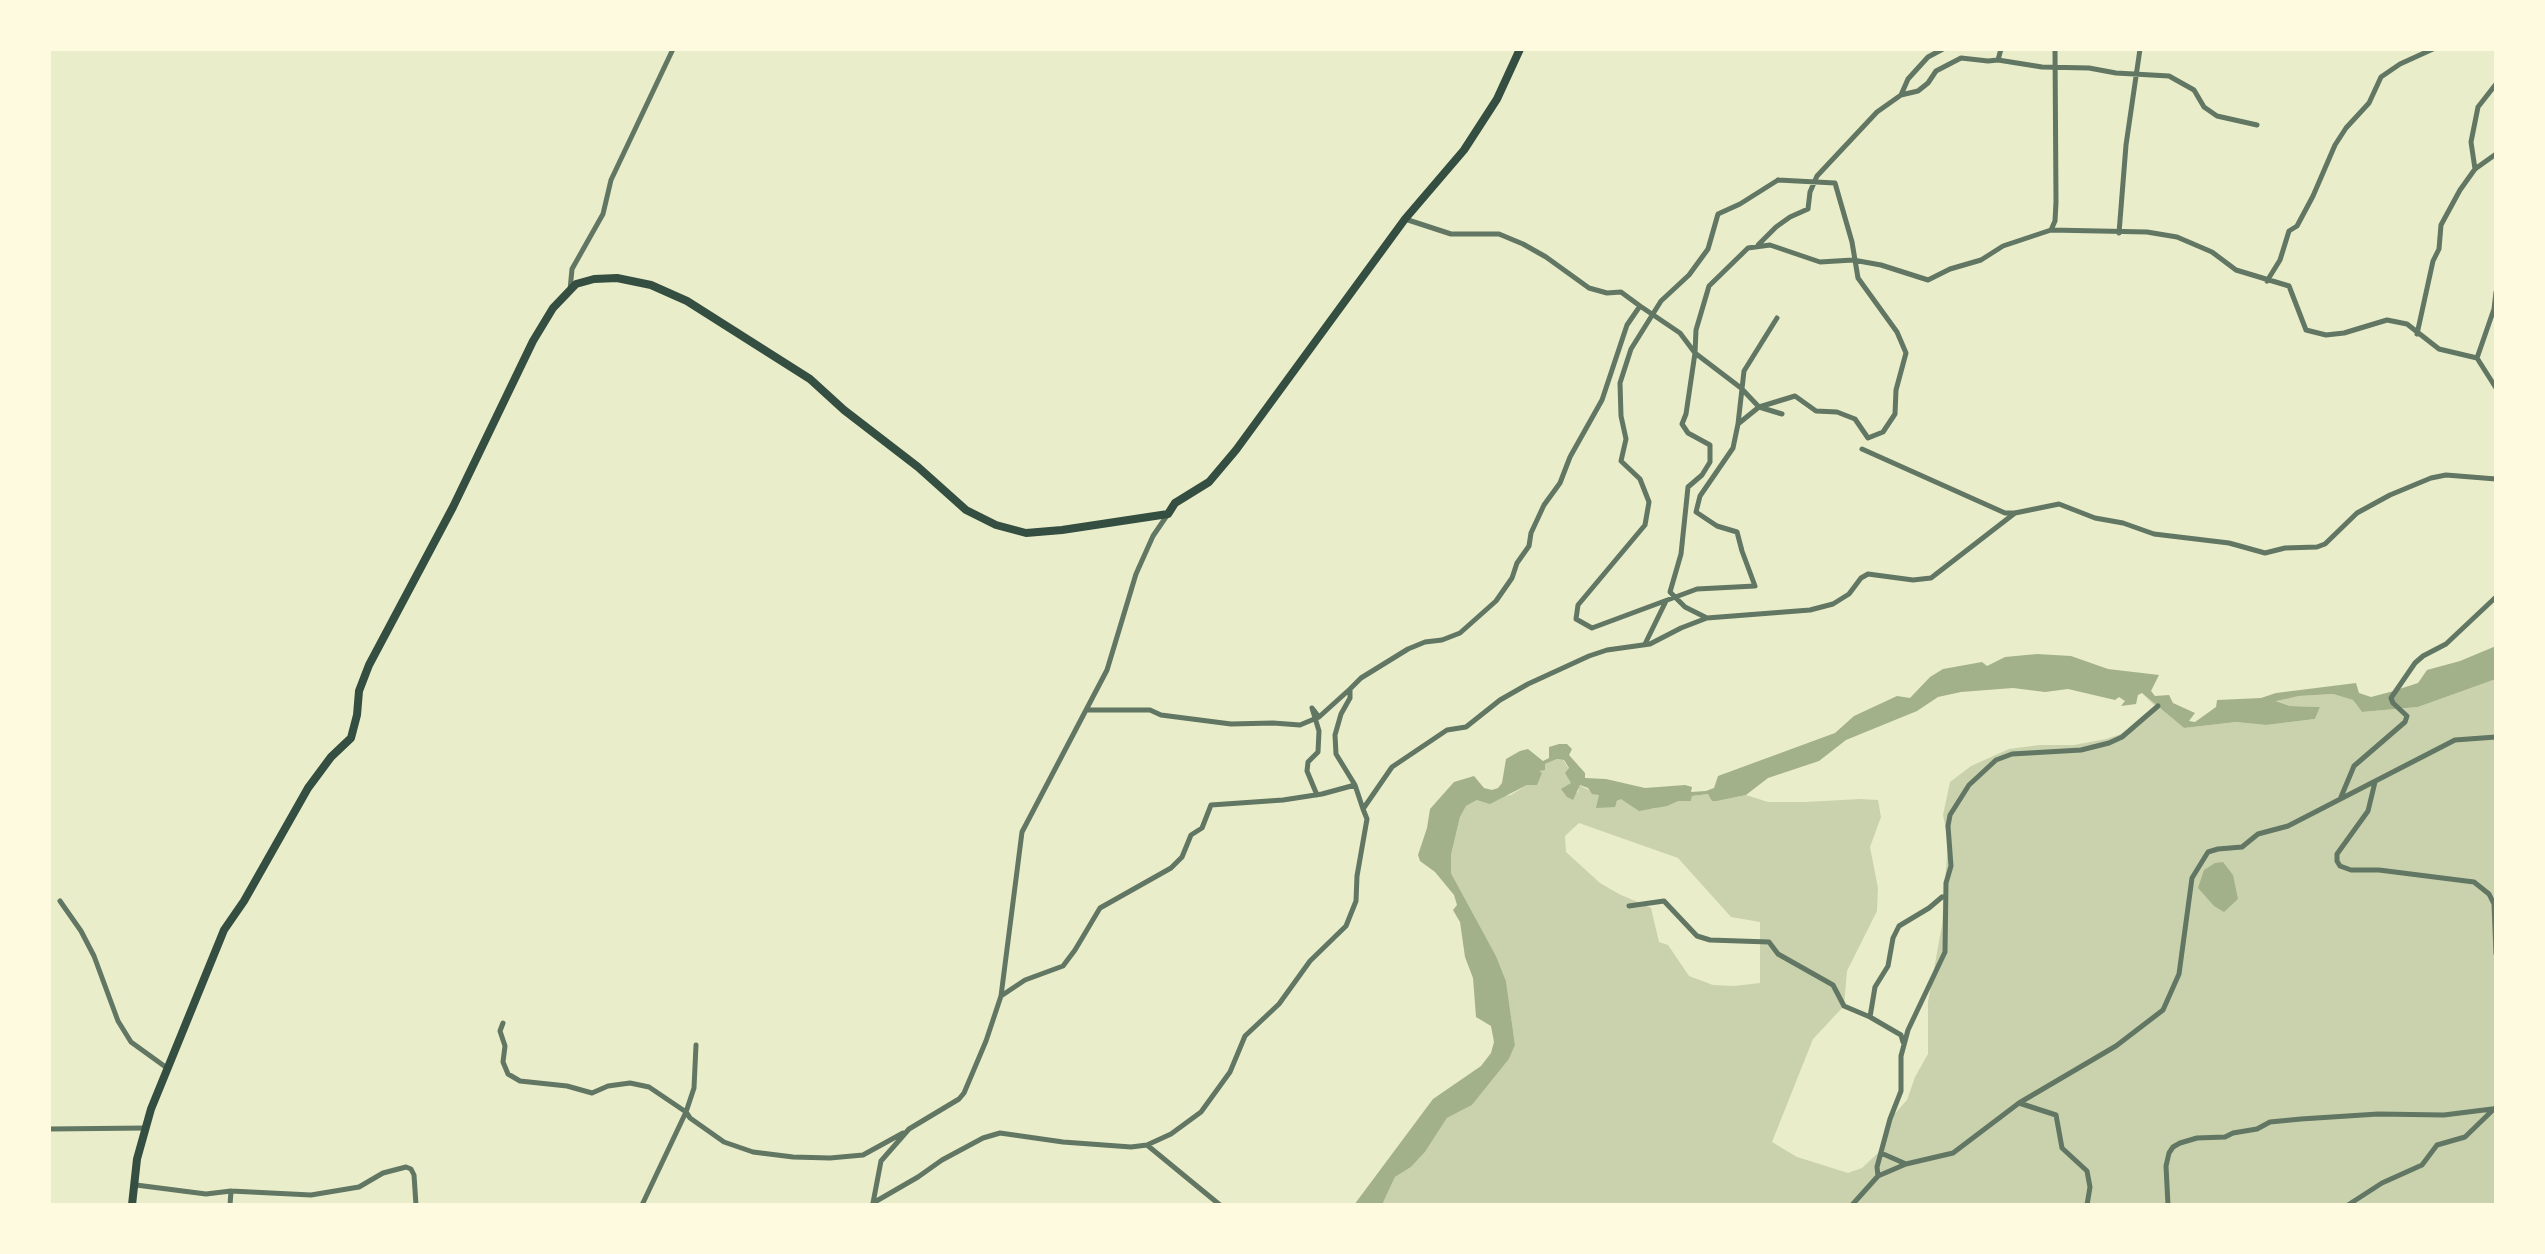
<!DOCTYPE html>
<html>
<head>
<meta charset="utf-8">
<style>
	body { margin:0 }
	#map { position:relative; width:2545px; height:1254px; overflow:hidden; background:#e9edc9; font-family:"Archivo Narrow",sans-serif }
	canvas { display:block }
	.frame { position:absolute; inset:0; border:51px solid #fefae0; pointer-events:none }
</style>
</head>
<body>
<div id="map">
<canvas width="2545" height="1254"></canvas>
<div class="frame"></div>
</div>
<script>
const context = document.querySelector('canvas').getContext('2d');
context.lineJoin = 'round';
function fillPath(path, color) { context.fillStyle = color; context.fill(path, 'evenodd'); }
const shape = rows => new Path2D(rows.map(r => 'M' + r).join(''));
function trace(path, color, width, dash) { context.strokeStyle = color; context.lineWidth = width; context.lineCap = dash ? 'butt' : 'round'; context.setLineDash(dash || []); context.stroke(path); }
fillPath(shape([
	[2496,679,2496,1205,1382,1205,1395,1177,1411,1167,1425,1152,1447,1118,1472,1105,1509,1059,1515,1045,1506,981,1496,956,1451,873,1451,855,1460,817,1466,806,1477,800,1511,795,1527,785,1545,764,1557,759,1563,760,1569,769,1571,783,1578,793,1579,785,1599,795,1599,800,1615,804,1621,798,1653,809,1678,800,1691,801,1692,796,1708,794,1717,801,1746,795,1768,802,1805,802,1860,799,1878,800,1881,817,1870,847,1878,888,1877,911,1847,971,1844,1006,1813,1039,1772,1142,1797,1157,1848,1173,1862,1168,1879,1152,1890,1119,1907,1100,1915,1077,1928,1054,1928,1002,1942,925,1948,840,1943,815,1950,782,1971,766,2009,749,2040,745,2074,745,2106,739,2124,733,2155,706,2142,693,2184,728,2236,722,2266,725,2315,719,2320,707,2290,706,2275,700,2299,696,2333,694,2353,700,2362,712,2418,707],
	[1579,823,1678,858,1731,917,1760,922,1760,983,1734,986,1713,985,1689,976,1668,945,1659,942,1651,908,1619,894,1600,883,1566,852,1565,836]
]), '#cad2ad');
fillPath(shape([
	[2496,646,2496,679,2418,707,2362,712,2353,700,2333,694,2299,696,2276,701,2290,706,2320,707,2315,719,2266,725,2236,722,2184,728,2142,693,2138,695,2136,704,2121,706,2125,701,2119,697,2115,700,2068,689,2045,692,2013,688,1961,692,1938,697,1917,711,1846,740,1819,761,1768,778,1746,795,1717,801,1712,801,1708,794,1692,796,1691,801,1678,801,1667,806,1639,811,1621,799,1617,801,1615,807,1596,808,1599,795,1592,794,1588,788,1580,785,1573,800,1567,797,1561,789,1571,783,1565,773,1569,768,1564,760,1557,759,1545,764,1545,770,1539,771,1542,773,1537,785,1527,785,1490,804,1477,800,1466,806,1460,817,1451,855,1451,873,1496,956,1506,981,1515,1045,1509,1059,1472,1105,1447,1118,1425,1152,1411,1167,1395,1177,1382,1205,1354,1205,1433,1099,1481,1066,1491,1053,1494,1042,1491,1026,1476,1017,1473,978,1465,957,1460,922,1453,910,1457,905,1454,895,1435,872,1420,861,1418,855,1427,828,1430,809,1454,782,1474,776,1484,788,1492,790,1498,788,1502,783,1506,759,1520,751,1528,749,1543,761,1549,758,1549,747,1559,744,1567,744,1572,749,1569,755,1585,773,1585,778,1606,779,1645,788,1685,785,1692,787,1691,792,1706,791,1714,788,1718,776,1835,733,1854,716,1897,696,1910,698,1930,677,1943,669,1982,662,1987,666,2005,657,2037,654,2071,656,2108,669,2159,675,2151,691,2155,696,2169,695,2173,703,2195,713,2189,721,2195,722,2216,707,2217,700,2261,698,2276,693,2356,683,2359,693,2371,697,2390,692,2418,683,2427,670,2460,661],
	[2223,862,2233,875,2238,899,2224,912,2214,906,2198,888,2204,870,2215,863]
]), '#a3b18a');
trace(shape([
	[1998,60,2001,49],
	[1901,95,1918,91,1928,83,1936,71,1961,58,1988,61,1998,60,2042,67,2089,68,2116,73,2169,76,2194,90,2204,107,2217,116,2257,125],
	[2475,169,2471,142,2478,107,2496,84],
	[1778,180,1835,183,1852,242,1858,278,1897,332,1906,353,1896,390,1895,414,1883,432,1868,438,1855,419,1837,412,1816,411,1795,396,1759,407,1738,424,1733,448,1700,496,1696,512,1717,526,1737,532,1742,551,1755,586,1697,589,1592,628,1576,619,1578,605,1645,525,1649,502,1640,479,1621,461,1626,439,1621,416,1620,383,1631,349,1661,301,1689,275,1708,249,1718,214,1740,204,1778,180],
	[2051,230,2055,221,2056,202,2055,49],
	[2119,233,2126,145,2140,49],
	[1758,245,1776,227,1790,217,1808,209,1810,192,1817,176,1877,112,1901,95,1908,79,1928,57,1943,49],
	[2267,281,2280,260,2289,231,2297,226,2313,196,2335,145,2346,128,2369,103,2381,77,2400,64,2433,49],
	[570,290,572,269,603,214,611,180,673,49],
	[1640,306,1680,333,1695,353,1686,414,1682,424,1688,433,1710,445,1710,462,1702,475,1688,487,1681,554,1670,592,1685,607,1707,618],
	[2417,334,2433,261,2439,249,2441,225,2460,190,2475,169,2496,154],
	[2477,358,2494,309,2496,292],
	[1782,414,1759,407,1741,388,1695,353,1696,330,1709,286,1748,248,1770,245,1820,262,1853,260,1881,265,1928,280,1950,269,1981,260,2003,246,2051,230,2147,232,2177,237,2212,252,2236,270,2289,286,2306,330,2326,335,2344,333,2387,320,2407,324,2439,349,2477,358,2496,388],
	[1738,424,1744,371,1777,318],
	[1862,449,2005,513,2015,513,2059,504,2095,518,2123,523,2154,534,2229,543,2265,553,2285,548,2317,547,2325,544,2357,513,2390,495,2431,478,2446,475,2496,479],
	[1645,644,1666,601],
	[1086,710,1150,710,1161,715,1231,724,1273,723,1300,725,1319,717,1350,689],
	[2375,782,2368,811,2337,854,2337,861,2340,866,2351,870,2379,870,2474,882,2489,894,2494,904,2496,954],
	[1317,795,1307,771,1308,762,1318,752,1319,731,1312,708,1319,717],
	[2341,797,2354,766,2405,722,2407,716,2393,703,2391,698,2415,663,2423,656,2446,644,2496,597],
	[1363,809,1355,785,1336,754,1335,735,1341,714,1350,698,1350,689,1361,678,1408,649,1425,642,1442,640,1460,633,1496,601,1512,578,1517,563,1529,546,1531,533,1544,505,1560,483,1570,457,1602,400,1627,325,1640,306,1621,292,1607,293,1589,288,1546,257,1523,244,1499,234,1451,234,1405,219],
	[60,901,81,931,94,956,118,1021,131,1042,167,1068],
	[1629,906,1664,901,1697,936,1710,940,1769,942,1778,954,1833,985,1844,1006,1870,1017,1901,1035,1903,1042],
	[1001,996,1025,980,1063,966,1075,950,1100,908,1171,868,1182,857,1191,835,1202,828,1211,805,1283,800,1322,794,1355,785],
	[1870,1017,1875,987,1888,966,1893,938,1899,926,1929,908,1942,897],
	[503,1023,500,1031,505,1046,503,1062,508,1074,520,1081,567,1086,592,1093,608,1086,630,1083,649,1087,686,1112,694,1088,696,1045],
	[2019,1103,2056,1115,2062,1148,2087,1171,2090,1187,2087,1205],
	[49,1129,146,1128],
	[1147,1145,1171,1134,1201,1112,1230,1072,1245,1036,1279,1004,1310,961,1346,926,1356,901,1357,876,1367,819,1363,809,1392,767,1447,730,1466,727,1500,700,1528,684,1589,656,1607,650,1650,644,1681,628,1707,618,1810,610,1833,604,1849,594,1861,578,1868,574,1913,580,1931,578,2015,513],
	[1881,1153,1906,1164],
	[1878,1176,1877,1167,1890,1119,1901,1091,1901,1056,1908,1030,1945,952,1946,883,1951,866,1948,826,1950,815,1969,785,1996,760,2012,754,2081,750,2109,743,2122,737,2158,706],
	[136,1185,206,1194,231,1191,311,1195,359,1187,383,1173,406,1167,411,1169,414,1175,416,1205],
	[873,1203,881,1161,909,1129,959,1099,964,1093,986,1041,1001,996,1022,832,1107,670,1136,574,1153,536,1168,514],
	[873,1203,918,1177,942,1160,983,1138,1000,1133,1063,1142,1131,1147,1147,1145,1220,1205],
	[230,1205,231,1191],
	[642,1205,686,1112,690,1118,724,1142,753,1152,793,1157,830,1158,863,1155,903,1133],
	[1852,1205,1878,1176,1906,1164,1953,1153,2019,1103,2116,1046,2163,1010,2179,974,2192,878,2208,852,2218,849,2242,847,2258,834,2288,826,2455,740,2496,737],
	[2168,1205,2166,1166,2169,1153,2173,1147,2180,1143,2197,1138,2225,1137,2233,1133,2257,1129,2270,1122,2301,1119,2378,1114,2444,1115,2492,1109],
	[2348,1205,2382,1183,2422,1165,2437,1145,2465,1137,2496,1107]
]), '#617663', 5);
trace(shape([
	[132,1205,137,1159,151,1109,224,930,244,901,308,788,331,757,351,738,357,715,359,691,369,665,453,507,533,341,553,308,576,284,594,279,617,278,651,285,687,301,810,379,844,410,918,467,966,510,996,525,1026,533,1062,530,1168,514,1175,503,1209,482,1236,450,1405,219,1464,150,1497,99,1520,49]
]), '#344e41', 8);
</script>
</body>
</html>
